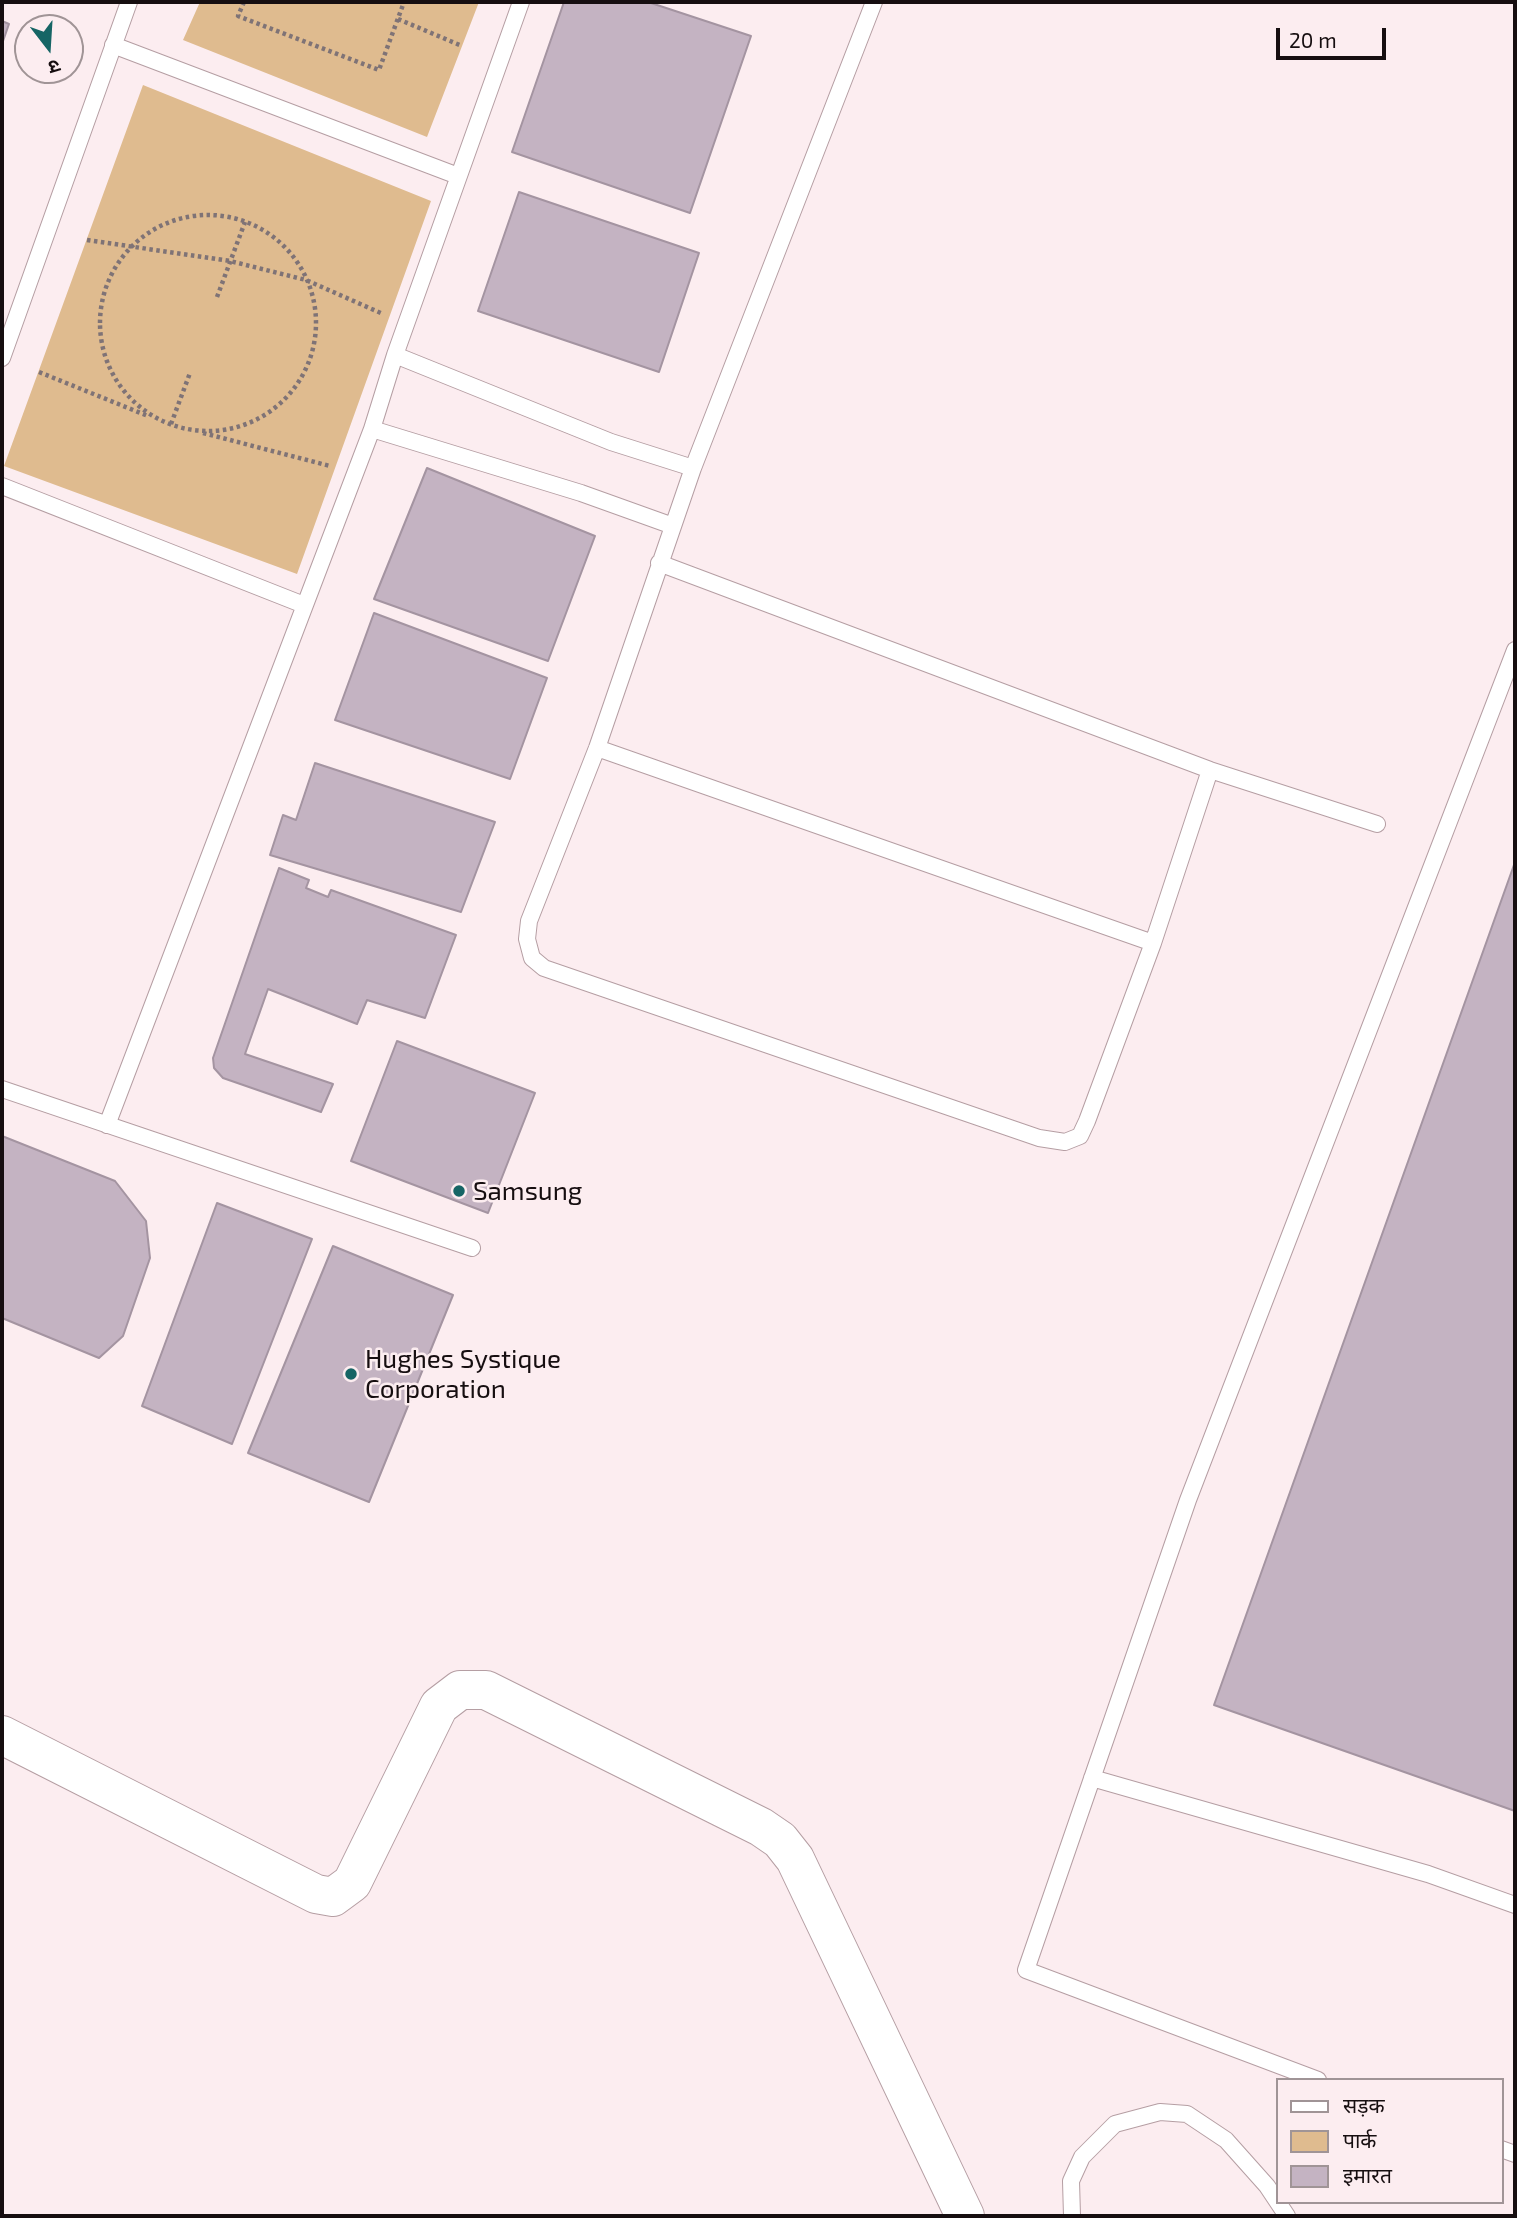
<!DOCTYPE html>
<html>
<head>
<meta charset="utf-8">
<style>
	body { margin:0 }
	#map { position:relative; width:1517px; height:2218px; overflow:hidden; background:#fcedf0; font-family:"Exo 2","Noto Sans Devanagari",sans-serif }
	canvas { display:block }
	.frame { position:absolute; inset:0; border:4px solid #160e10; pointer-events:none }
	.legend { position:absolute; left:1276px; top:2078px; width:228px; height:126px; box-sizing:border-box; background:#fcedf0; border:2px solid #a09496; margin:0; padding:9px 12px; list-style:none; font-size:21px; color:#160e10 }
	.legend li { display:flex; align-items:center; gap:14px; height:35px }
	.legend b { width:35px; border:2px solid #a09496 }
	.north { position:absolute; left:14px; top:14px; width:70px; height:70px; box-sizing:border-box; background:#fcedf0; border:2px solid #a09496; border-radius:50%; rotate:163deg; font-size:19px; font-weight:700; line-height:28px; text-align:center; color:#160e10 }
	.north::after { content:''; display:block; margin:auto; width:24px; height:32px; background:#166565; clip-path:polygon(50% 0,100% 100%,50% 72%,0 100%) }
	.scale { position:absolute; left:1276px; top:28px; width:110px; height:32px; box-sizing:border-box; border:4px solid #160e10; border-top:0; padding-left:9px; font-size:21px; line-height:24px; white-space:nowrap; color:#160e10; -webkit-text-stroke:5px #fcedf0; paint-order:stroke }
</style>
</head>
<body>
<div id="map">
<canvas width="1517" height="2218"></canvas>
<div class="frame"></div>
<ul class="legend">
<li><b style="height:9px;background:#fff"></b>सड़क</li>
<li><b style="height:19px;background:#dfbb8f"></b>पार्क</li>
<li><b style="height:19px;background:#c4b3c2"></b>इमारत</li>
</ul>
<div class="north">उ</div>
<div class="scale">20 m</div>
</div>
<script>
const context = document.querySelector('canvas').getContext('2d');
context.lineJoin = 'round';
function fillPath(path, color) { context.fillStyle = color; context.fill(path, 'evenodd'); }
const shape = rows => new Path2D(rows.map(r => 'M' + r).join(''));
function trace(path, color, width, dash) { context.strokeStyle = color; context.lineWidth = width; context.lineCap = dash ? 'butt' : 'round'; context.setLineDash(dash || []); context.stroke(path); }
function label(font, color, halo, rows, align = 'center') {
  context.font = font + ' "Exo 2",sans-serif'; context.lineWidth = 5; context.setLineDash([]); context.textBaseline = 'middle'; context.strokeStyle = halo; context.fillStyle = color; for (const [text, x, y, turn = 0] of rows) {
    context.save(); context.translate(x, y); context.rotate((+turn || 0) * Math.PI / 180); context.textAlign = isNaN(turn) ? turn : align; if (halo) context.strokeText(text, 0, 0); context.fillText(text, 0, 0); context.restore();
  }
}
fillPath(shape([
	[200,2,479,2,427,137,183,40],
	[143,85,431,201,297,574,4,466]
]), '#dfbb8f');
const building = shape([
	[564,2,648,2,751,36,690,213,512,152,564,2],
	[2,21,9,24,2,44,2,21],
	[519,192,699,253,659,372,478,311,519,192],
	[427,468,595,536,548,661,374,599,427,468],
	[374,613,547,678,510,779,335,720,374,613],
	[315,763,495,822,461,912,270,855,283,815,296,820,315,763],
	[1515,862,1515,1811,1214,1705,1515,862],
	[279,868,309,880,306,888,328,897,331,890,456,935,425,1018,367,1000,357,1024,268,989,245,1054,333,1084,321,1112,223,1078,214,1068,213,1058,279,868],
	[397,1041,535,1093,488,1213,351,1161,397,1041],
	[2,1136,115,1181,146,1221,150,1258,123,1336,99,1358,2,1318,2,1136],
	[217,1203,312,1239,232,1444,142,1406,217,1203],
	[333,1246,453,1295,369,1502,248,1453,333,1246]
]);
fillPath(building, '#c4b3c2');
trace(building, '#a494a1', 2);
const lane = shape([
	[874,2,693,468,597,748,529,921,527,939,532,958,544,968,1039,1138,1065,1142,1080,1136,1087,1121,1153,943,1210,770],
	[113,45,458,176],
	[395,355,611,442,693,468],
	[2,358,129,2],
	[372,429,581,493,673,526],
	[2,486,304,605],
	[659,563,1210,770,1377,824],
	[597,748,1153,943],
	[2,1089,472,1248],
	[107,1125,372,429,395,355,521,2],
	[1092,1778,1428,1874,1515,1905],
	[1318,2080,1026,1970,1188,1500,1515,650],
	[1501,2149,1515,2154],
	[1072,2216,1071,2181,1082,2157,1115,2124,1160,2112,1187,2114,1226,2140,1267,2186,1287,2216]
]);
const secondary = shape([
	[2,1735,316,1894,333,1897,352,1883,439,1706,460,1690,486,1690,761,1827,780,1840,795,1859,965,2216]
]);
trace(lane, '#b59ea3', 18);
trace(secondary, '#b59ea3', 40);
trace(shape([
	[244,2,238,16,379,70,404,2],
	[398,19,462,46],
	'100 323a108 108 0 1 1 216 0a108 108 0 1 1-216 0Z',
	[87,240,230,261,306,280,383,314],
	[217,297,245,222],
	[39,372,148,416],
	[171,424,190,373],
	[203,433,330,466]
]), '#7f7376', 4.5, [3.5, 3.5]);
trace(lane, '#fff', 16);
trace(secondary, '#fff', 38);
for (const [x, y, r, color] of [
	[459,1191,7,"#166565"],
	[351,1374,7,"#166565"]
]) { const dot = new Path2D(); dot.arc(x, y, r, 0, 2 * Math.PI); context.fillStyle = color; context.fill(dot); trace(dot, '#fcedf0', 2.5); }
label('26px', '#160e10', '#fcedf0', [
	["Samsung",473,1191],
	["Hughes Systique",365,1359],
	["Corporation",365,1389]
], 'left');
</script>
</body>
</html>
